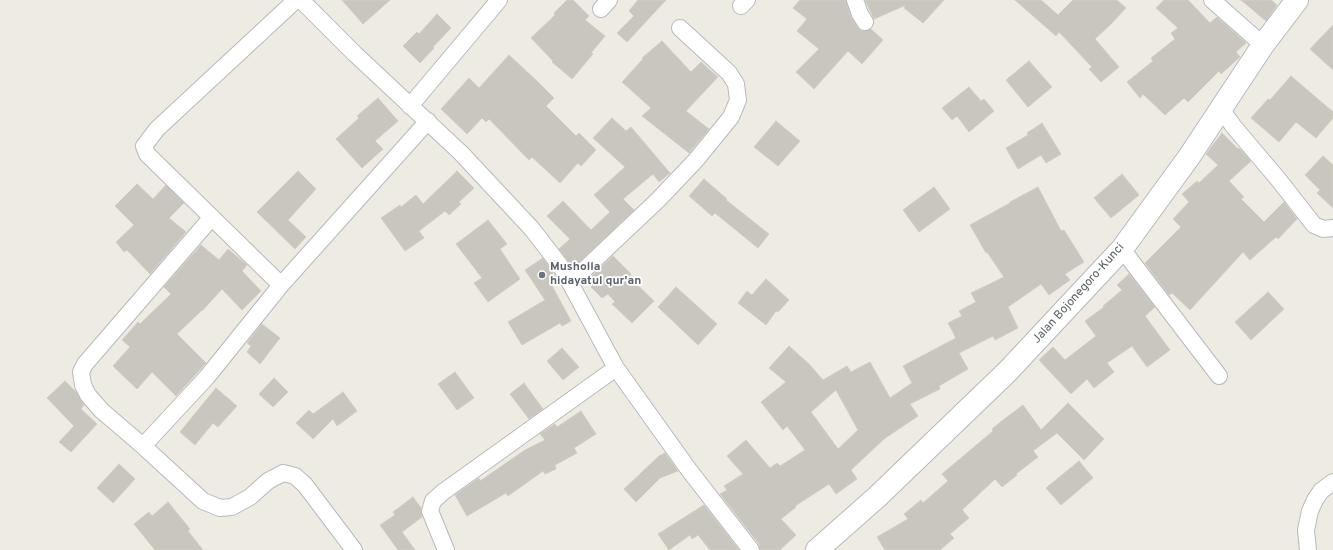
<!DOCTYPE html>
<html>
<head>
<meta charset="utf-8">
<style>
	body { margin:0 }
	canvas { display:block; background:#eeebe3 }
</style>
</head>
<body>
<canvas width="1333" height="550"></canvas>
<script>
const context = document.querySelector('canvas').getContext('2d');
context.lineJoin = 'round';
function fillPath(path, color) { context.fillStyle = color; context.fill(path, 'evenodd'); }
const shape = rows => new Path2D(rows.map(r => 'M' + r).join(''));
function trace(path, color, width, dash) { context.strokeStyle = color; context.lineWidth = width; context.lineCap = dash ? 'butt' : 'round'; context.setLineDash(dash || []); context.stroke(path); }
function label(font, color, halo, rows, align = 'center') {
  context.font = font + ' Overpass,sans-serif'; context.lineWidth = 3.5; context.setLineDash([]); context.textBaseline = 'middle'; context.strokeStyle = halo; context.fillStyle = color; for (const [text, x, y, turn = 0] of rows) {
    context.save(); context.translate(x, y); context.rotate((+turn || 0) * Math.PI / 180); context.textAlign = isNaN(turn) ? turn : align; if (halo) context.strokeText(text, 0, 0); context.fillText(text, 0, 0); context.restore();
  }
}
const building = shape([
	[342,0,390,0,363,24,342,0],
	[567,0,573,0,589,16,585,20,605,36,591,53,593,54,572,79,552,62,553,61,531,38,555,15,554,13,567,0],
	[638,0,666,0,627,42,617,33,634,16,629,11,638,0],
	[800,0,846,0,851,17,857,27,861,31,865,31,871,29,883,40,862,64,848,51,814,89,796,72,819,49,797,31,807,19,793,8,800,0],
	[865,0,944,0,923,23,904,8,906,5,874,19,865,0],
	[1015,0,1041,0,1058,15,1073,0,1117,0,1126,8,1111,24,1095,39,1119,67,1101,82,1089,69,1092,67,1059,32,1056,36,1015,0],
	[1164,0,1188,0,1210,23,1217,17,1246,43,1236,52,1240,57,1221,74,1219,71,1188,102,1184,98,1165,115,1143,94,1140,98,1127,82,1153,61,1151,58,1175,39,1171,33,1178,28,1156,8,1164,0],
	[1241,0,1271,0,1277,5,1266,21,1241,0],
	[437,14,451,28,433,47,434,48,420,63,403,46,417,32,419,34,437,14],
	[1333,25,1333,70,1310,49,1333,25],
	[662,41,691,72,701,62,718,77,686,111,709,129,689,153,642,116,651,108,622,82,643,59,642,58,662,41],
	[509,55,538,82,554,98,546,106,576,136,579,133,596,150,581,166,578,163,560,183,532,157,529,160,489,119,486,122,482,118,467,134,441,109,469,78,479,88,509,55],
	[1029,61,1052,87,1028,107,1006,80,1029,61],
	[1291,76,1333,112,1333,118,1316,138,1296,122,1279,142,1251,118,1268,99,1270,100,1291,76],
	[969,87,981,101,984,99,994,111,969,132,957,116,952,120,942,108,969,87],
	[378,98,398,121,375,141,383,149,362,168,336,139,359,118,357,116,378,98],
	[612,118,626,131,631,127,670,173,659,182,653,174,623,199,634,210,573,268,559,249,570,239,547,216,563,201,591,230,610,212,594,195,625,167,593,138,612,118],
	[776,121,800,141,778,166,754,147,776,121],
	[1042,123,1061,154,1046,163,1041,155,1018,169,1006,148,1028,135,1027,133,1042,123],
	[1222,133,1238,149,1239,148,1251,161,1229,181,1244,197,1241,199,1264,222,1284,202,1297,219,1278,239,1276,237,1250,260,1243,252,1190,310,1172,293,1169,295,1145,263,1181,227,1173,219,1189,202,1182,194,1197,181,1199,183,1218,165,1206,154,1222,133],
	[1323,156,1333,165,1333,208,1317,193,1320,190,1305,175,1323,156],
	[298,171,316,189,288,220,306,237,295,249,257,212,298,171],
	[457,171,474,188,459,202,461,204,449,215,445,211,419,231,424,238,405,251,381,218,400,205,401,207,416,195,423,204,457,171],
	[1122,174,1139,195,1111,218,1094,198,1122,174],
	[704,179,727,199,726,200,769,234,758,248,715,213,712,216,689,196,704,179],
	[137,184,153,199,166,185,184,203,169,218,186,232,150,274,127,250,124,252,116,242,134,225,115,206,137,184],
	[934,187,950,209,919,232,903,210,934,187],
	[1038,187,1061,231,1064,230,1084,262,1065,274,1070,280,1049,295,1041,284,1008,307,1018,328,995,340,993,336,959,353,968,369,939,386,940,389,910,404,918,416,884,439,851,470,857,479,836,494,829,484,795,506,796,507,781,519,796,535,780,550,760,550,759,544,720,494,727,490,724,486,743,474,727,456,746,440,770,468,777,463,780,466,805,450,787,426,783,430,761,402,786,382,769,368,789,346,809,364,823,380,847,366,851,372,870,362,890,398,912,383,903,366,956,338,948,323,962,316,959,311,976,302,971,293,1004,277,987,252,986,253,970,225,1010,203,1010,202,1038,187],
	[836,390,858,430,838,449,811,412,836,390],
	[488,220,507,244,500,249,520,279,488,302,474,283,482,278,456,244,488,220],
	[201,245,219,260,228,249,247,265,242,271,261,291,242,310,222,289,202,311,202,310,177,334,206,363,176,396,152,372,137,389,113,366,130,347,122,340,138,322,140,324,171,294,164,287,201,245],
	[613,256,631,274,629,277,654,301,632,323,612,304,615,302,608,294,602,298,591,287,593,285,588,279,613,256],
	[543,258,558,280,551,284,571,321,562,326,560,323,522,345,508,322,545,300,525,270,543,258],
	[1129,274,1155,307,1145,316,1170,350,1147,367,1132,346,1107,363,1114,372,1094,388,1087,379,1071,394,1039,360,1053,347,1065,360,1096,336,1085,321,1104,307,1103,306,1122,290,1117,285,1129,274],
	[766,279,789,300,778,312,776,311,766,325,738,303,747,291,752,295,766,279],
	[676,287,717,324,698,345,658,307,676,287],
	[1268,292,1284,309,1251,340,1235,322,1268,292],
	[262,324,280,338,260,364,247,352,251,346,247,343,262,324],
	[562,348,579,367,563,380,547,361,562,348],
	[455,372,474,398,457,410,438,384,455,372],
	[274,378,288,392,273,407,259,394,274,378],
	[65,381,76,392,84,405,81,409,97,424,71,452,59,442,74,426,47,398,65,381],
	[524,383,543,409,529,419,510,394,524,383],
	[216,388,237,406,218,427,213,423,195,445,180,432,216,388],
	[343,392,357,411,337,426,333,419,313,439,296,423,309,410,313,414,343,392],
	[1068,403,1104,439,1084,460,1057,433,1033,451,1038,457,1016,474,1017,475,1002,487,995,479,962,510,969,518,950,534,954,538,940,550,885,550,877,537,908,519,904,514,921,500,923,503,948,481,942,474,993,431,992,429,1003,420,1023,405,1041,430,1068,403],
	[581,411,596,434,574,448,577,453,555,465,556,469,545,474,543,471,508,496,506,493,467,516,455,495,479,478,480,481,525,450,545,440,540,434,555,424,557,427,581,411],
	[665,453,678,471,660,478,636,502,624,489,659,456,665,453],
	[1079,461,1093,478,1061,505,1046,488,1079,461],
	[119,464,135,479,113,503,97,488,119,464],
	[413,497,421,508,422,517,402,532,415,550,398,550,380,525,395,515,393,512,413,497],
	[168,502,190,529,188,531,203,550,155,550,134,524,149,512,152,516,168,502],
	[704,505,739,550,710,550,698,535,692,539,690,535,669,550,658,534,704,505]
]);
fillPath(building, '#c9c6c0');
trace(building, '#d3cdc1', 1);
const minor = shape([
	[301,0,355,54,461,153,532,229,562,268,616,368,689,470,751,550],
	[855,0,860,14,865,22],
	[1212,0,1263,45],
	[741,6,747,0],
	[601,9,609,0],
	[410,106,499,0],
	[1221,109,1234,127,1278,179,1314,225,1323,229,1333,228],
	[212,217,85,364,81,372,83,385,88,395,102,411,143,446,203,501,220,508,232,507,250,497,268,481,283,473,295,476,305,485,354,550],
	[1122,249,1219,376],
	[570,283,658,200,696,160,731,117,738,100,736,84,729,73,680,28],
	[281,285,147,154,144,146,157,129,296,0],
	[143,446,207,377,281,285,428,121],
	[446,550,430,511,433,501,443,492,616,368],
	[1308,550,1306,530,1310,511,1315,500,1321,491,1333,482]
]);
const secondary = shape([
	[817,550,877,497,1007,372,1122,249,1189,157,1263,45,1297,0]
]);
trace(minor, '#b6b9be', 18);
trace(secondary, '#b5b9be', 24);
trace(minor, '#fff', 16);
trace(secondary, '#fff', 22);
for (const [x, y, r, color] of [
	[542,275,4,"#6b7280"]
]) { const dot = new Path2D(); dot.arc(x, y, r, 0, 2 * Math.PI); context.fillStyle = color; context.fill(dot); trace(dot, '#fff', 1.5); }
label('bold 12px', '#5b616d', '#fff', [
	["Musholla",550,268],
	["hidayatul qur'an",550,282]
], 'left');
label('12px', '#5b6064', '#fff', [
	["Jalan Bojonegoro-Kunci",1079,294,-48]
]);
</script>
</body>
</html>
